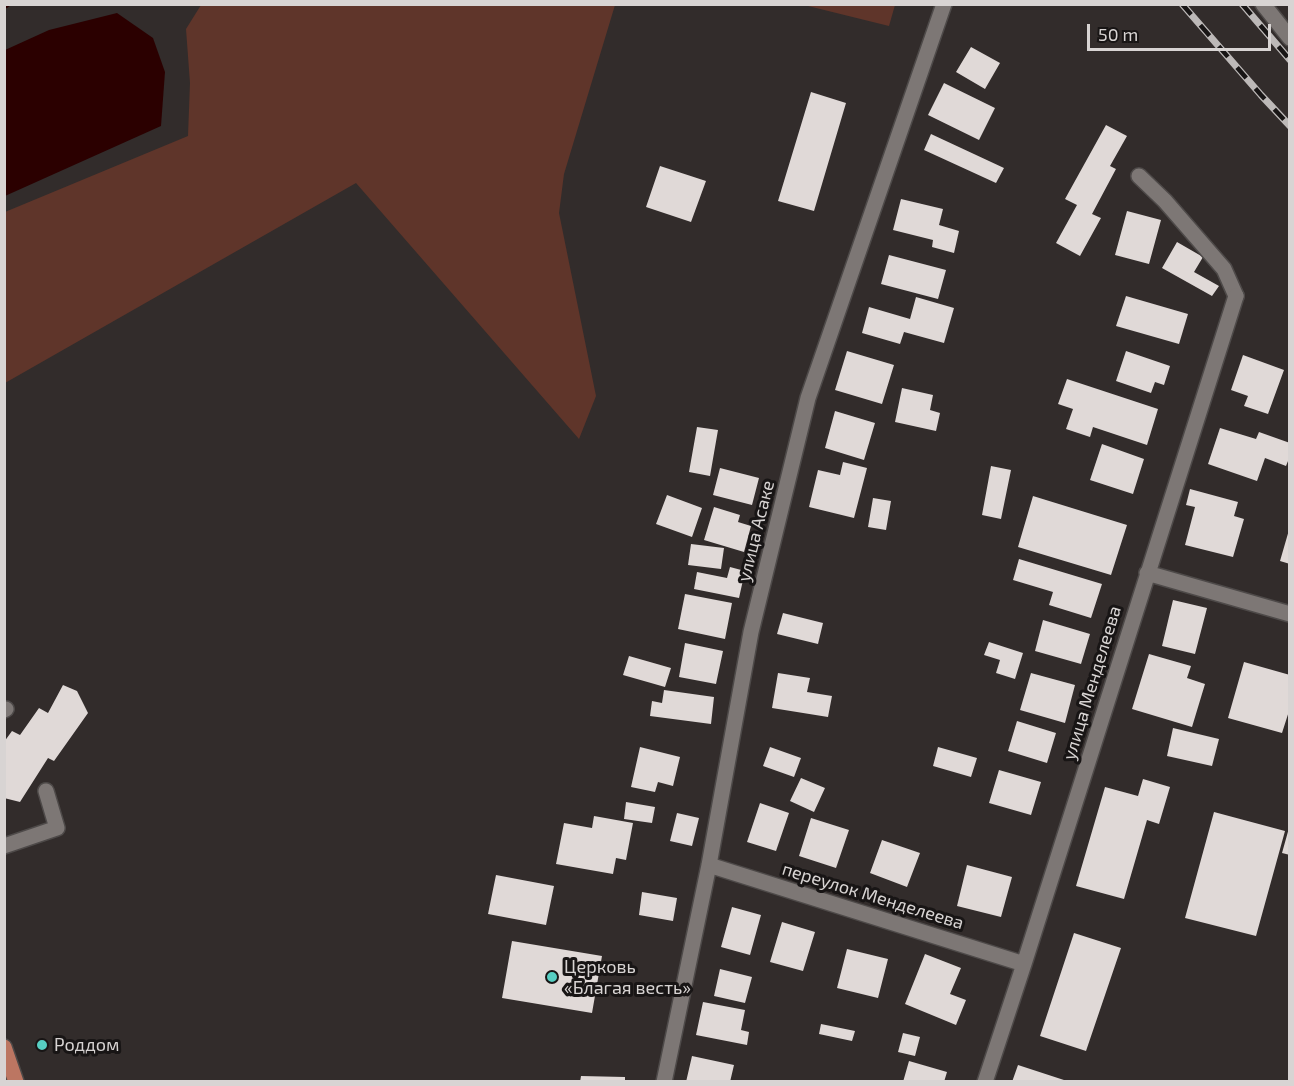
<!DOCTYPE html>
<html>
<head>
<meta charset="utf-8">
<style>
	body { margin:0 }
	#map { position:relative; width:1294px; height:1086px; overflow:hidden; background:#322c2b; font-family:"Exo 2",sans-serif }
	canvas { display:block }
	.frame { position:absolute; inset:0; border:6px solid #d8d4d3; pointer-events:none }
	.scale { position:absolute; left:1087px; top:24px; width:184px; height:27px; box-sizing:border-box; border:3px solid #d8d4d3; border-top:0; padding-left:8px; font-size:18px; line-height:21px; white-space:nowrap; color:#d8d4d3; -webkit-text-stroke:4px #181515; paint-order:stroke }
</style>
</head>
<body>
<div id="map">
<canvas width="1294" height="1086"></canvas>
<div class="frame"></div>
<div class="scale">50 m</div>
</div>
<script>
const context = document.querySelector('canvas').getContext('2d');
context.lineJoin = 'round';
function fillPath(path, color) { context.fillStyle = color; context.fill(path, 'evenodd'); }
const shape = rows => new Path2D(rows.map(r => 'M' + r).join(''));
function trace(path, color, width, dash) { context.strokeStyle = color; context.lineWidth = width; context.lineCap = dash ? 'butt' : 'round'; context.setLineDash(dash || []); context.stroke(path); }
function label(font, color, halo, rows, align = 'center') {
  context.font = font + ' "Exo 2",sans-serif'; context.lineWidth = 6; context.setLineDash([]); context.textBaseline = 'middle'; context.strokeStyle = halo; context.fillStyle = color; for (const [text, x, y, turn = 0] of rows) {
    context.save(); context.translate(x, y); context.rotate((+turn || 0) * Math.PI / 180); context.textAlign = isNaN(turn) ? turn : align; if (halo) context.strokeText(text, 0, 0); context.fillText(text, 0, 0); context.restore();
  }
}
fillPath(shape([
	[201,5,615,5,564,174,559,213,596,396,579,439,356,183,5,383,5,212,188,136,190,83,186,29],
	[804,5,895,5,889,26]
]), '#5f352a');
fillPath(shape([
	[117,13,153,38,165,72,161,126,5,196,5,50,49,30]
]), '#2b0000');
trace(shape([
	[4,5,6,4]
]), '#2b0000', 8);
fillPath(shape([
	[971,47,1000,63,985,89,956,72],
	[944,83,995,108,979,140,928,115],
	[811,92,846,103,814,211,778,201],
	[1106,125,1127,136,1110,166,1116,169,1092,214,1101,218,1080,256,1056,243,1077,205,1065,199],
	[931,134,1004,168,996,183,924,150],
	[660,166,706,181,691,222,646,207],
	[901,199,943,209,939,225,959,231,954,253,932,247,933,240,893,230],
	[1127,211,1161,220,1149,264,1115,255],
	[1177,242,1203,257,1194,272,1219,286,1212,296,1162,268],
	[889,255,946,270,938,299,881,284],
	[1126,296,1188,314,1179,344,1116,326],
	[916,297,954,308,944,343,904,332,900,344,862,333,869,307,910,319],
	[847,351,894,365,882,404,835,390],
	[1126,351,1170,366,1164,385,1155,382,1151,393,1116,381],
	[1243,355,1284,370,1268,414,1244,406,1248,396,1231,390],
	[1067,379,1158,409,1147,445,1093,427,1090,437,1066,429,1073,409,1058,404],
	[902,388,933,395,930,410,940,413,936,431,895,422],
	[835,411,875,423,864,460,825,448],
	[697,427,718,430,710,476,689,472],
	[1220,428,1256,439,1259,432,1290,443,1290,456,1286,466,1265,458,1257,481,1208,464],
	[1102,444,1144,459,1133,494,1090,480],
	[843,462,867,468,854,518,809,507,818,470,840,475],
	[991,466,1011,470,1001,519,982,515],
	[720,468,759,478,752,505,713,495],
	[1190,489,1238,502,1234,516,1244,519,1233,557,1185,545,1195,507,1186,505],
	[667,495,702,508,692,537,656,524],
	[1033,496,1127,525,1111,575,1018,547],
	[873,498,891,501,886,530,868,527],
	[714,507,740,515,738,522,751,526,744,552,704,540],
	[1289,530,1290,530,1290,564,1280,561],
	[691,544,724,548,721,569,688,565],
	[1019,559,1102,584,1091,618,1049,605,1053,592,1013,580],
	[730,567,745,571,739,598,694,589,697,572,727,578],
	[685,594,732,603,725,639,678,629],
	[1173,600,1207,608,1195,654,1162,646],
	[783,613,823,623,818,644,777,634],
	[1043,620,1090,634,1081,664,1035,651],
	[989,642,1023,653,1015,679,996,673,1000,660,984,655],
	[685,643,723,651,716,684,679,677],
	[1149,654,1191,666,1187,678,1205,684,1192,727,1132,709],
	[629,656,671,668,665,687,623,675],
	[1244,662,1290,675,1290,708,1282,733,1228,718],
	[778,673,810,678,807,692,832,696,828,717,772,708],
	[1031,673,1075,685,1065,723,1020,710],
	[63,685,77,691,88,713,54,761,48,758,20,802,4,798,4,742,12,731,20,735,39,708,48,713],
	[664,690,714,697,711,724,650,716,652,701,662,703],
	[1017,721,1056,733,1047,763,1008,751],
	[1173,728,1219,739,1212,766,1167,756],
	[640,747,680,757,673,786,658,782,655,792,631,787],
	[770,747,801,758,794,777,763,766],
	[938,747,977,758,971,777,933,766],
	[999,770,1041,782,1031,815,989,803],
	[801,778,825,788,814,812,790,801],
	[1143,779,1170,787,1159,824,1147,820,1124,899,1076,886,1105,787,1138,796],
	[626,802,655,807,652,823,624,819],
	[760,803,789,813,776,851,747,842],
	[1214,812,1285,831,1256,936,1185,918],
	[677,813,699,818,692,846,670,841],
	[594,816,633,823,626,860,616,858,613,874,556,864,564,823,592,828],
	[811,818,849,830,836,868,799,856],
	[1289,828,1290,828,1290,855,1282,853],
	[882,840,920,853,907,887,870,873],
	[967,865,1012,877,1001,917,957,906],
	[496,875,554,886,546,925,488,914],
	[642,892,677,898,673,921,639,915],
	[732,907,761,915,750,955,721,947],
	[782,922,815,932,803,971,770,962],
	[1074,933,1121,948,1086,1051,1040,1036],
	[512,941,602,956,592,1013,502,998],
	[847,949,888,959,878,998,837,988],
	[925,954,961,968,950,994,966,1000,956,1025,905,1004],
	[720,969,752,977,745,1003,714,996],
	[703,1002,745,1010,741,1030,749,1032,747,1045,696,1035],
	[821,1024,855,1031,852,1041,819,1034],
	[903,1033,920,1037,915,1056,898,1052],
	[692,1056,734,1065,730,1082,686,1082],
	[909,1061,947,1072,944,1082,903,1082],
	[1018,1065,1067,1081,1067,1082,1012,1082],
	[581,1076,625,1077,625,1082,580,1082]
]), '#e0d9d7');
const service = shape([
	[1139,176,1165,201,1224,269,1236,296],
	[4,710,6,709],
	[4,846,57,828,46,791]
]);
const minor = shape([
	[1263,4,1290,38],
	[1147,573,1290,614],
	[709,865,1024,964],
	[664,1082,709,865,751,632,808,398,944,4],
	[985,1082,1024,964,1236,296]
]);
const primary = shape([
	[4,1047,16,1082]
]);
trace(service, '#4e4a49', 18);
trace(minor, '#4e4a49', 18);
trace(primary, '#4e4a49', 18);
trace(service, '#7d7775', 15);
trace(minor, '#7d7775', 15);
trace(primary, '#bc7662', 15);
const rail = shape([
	[1182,4,1261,95,1290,126],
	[1242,4,1290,60]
]);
trace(rail, '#bdb9b8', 7);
trace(rail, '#181515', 4.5, [14]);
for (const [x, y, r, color] of [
	[552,977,6,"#57cec2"],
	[42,1045,6,"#57cec2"]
]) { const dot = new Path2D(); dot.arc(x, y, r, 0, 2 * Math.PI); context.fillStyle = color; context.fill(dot); trace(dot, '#181515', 2); }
label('18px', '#d8d4d3', '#181515', [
	["улица Асаке",756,531,-76],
	["улица Менделеева",1092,683,-73],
	["переулок Менделеева",873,896,17]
]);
label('18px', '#d8d4d3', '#181515', [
	["Церковь",564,967],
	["«Благая весть»",564,988],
	["Роддом",54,1045]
], 'left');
</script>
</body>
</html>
